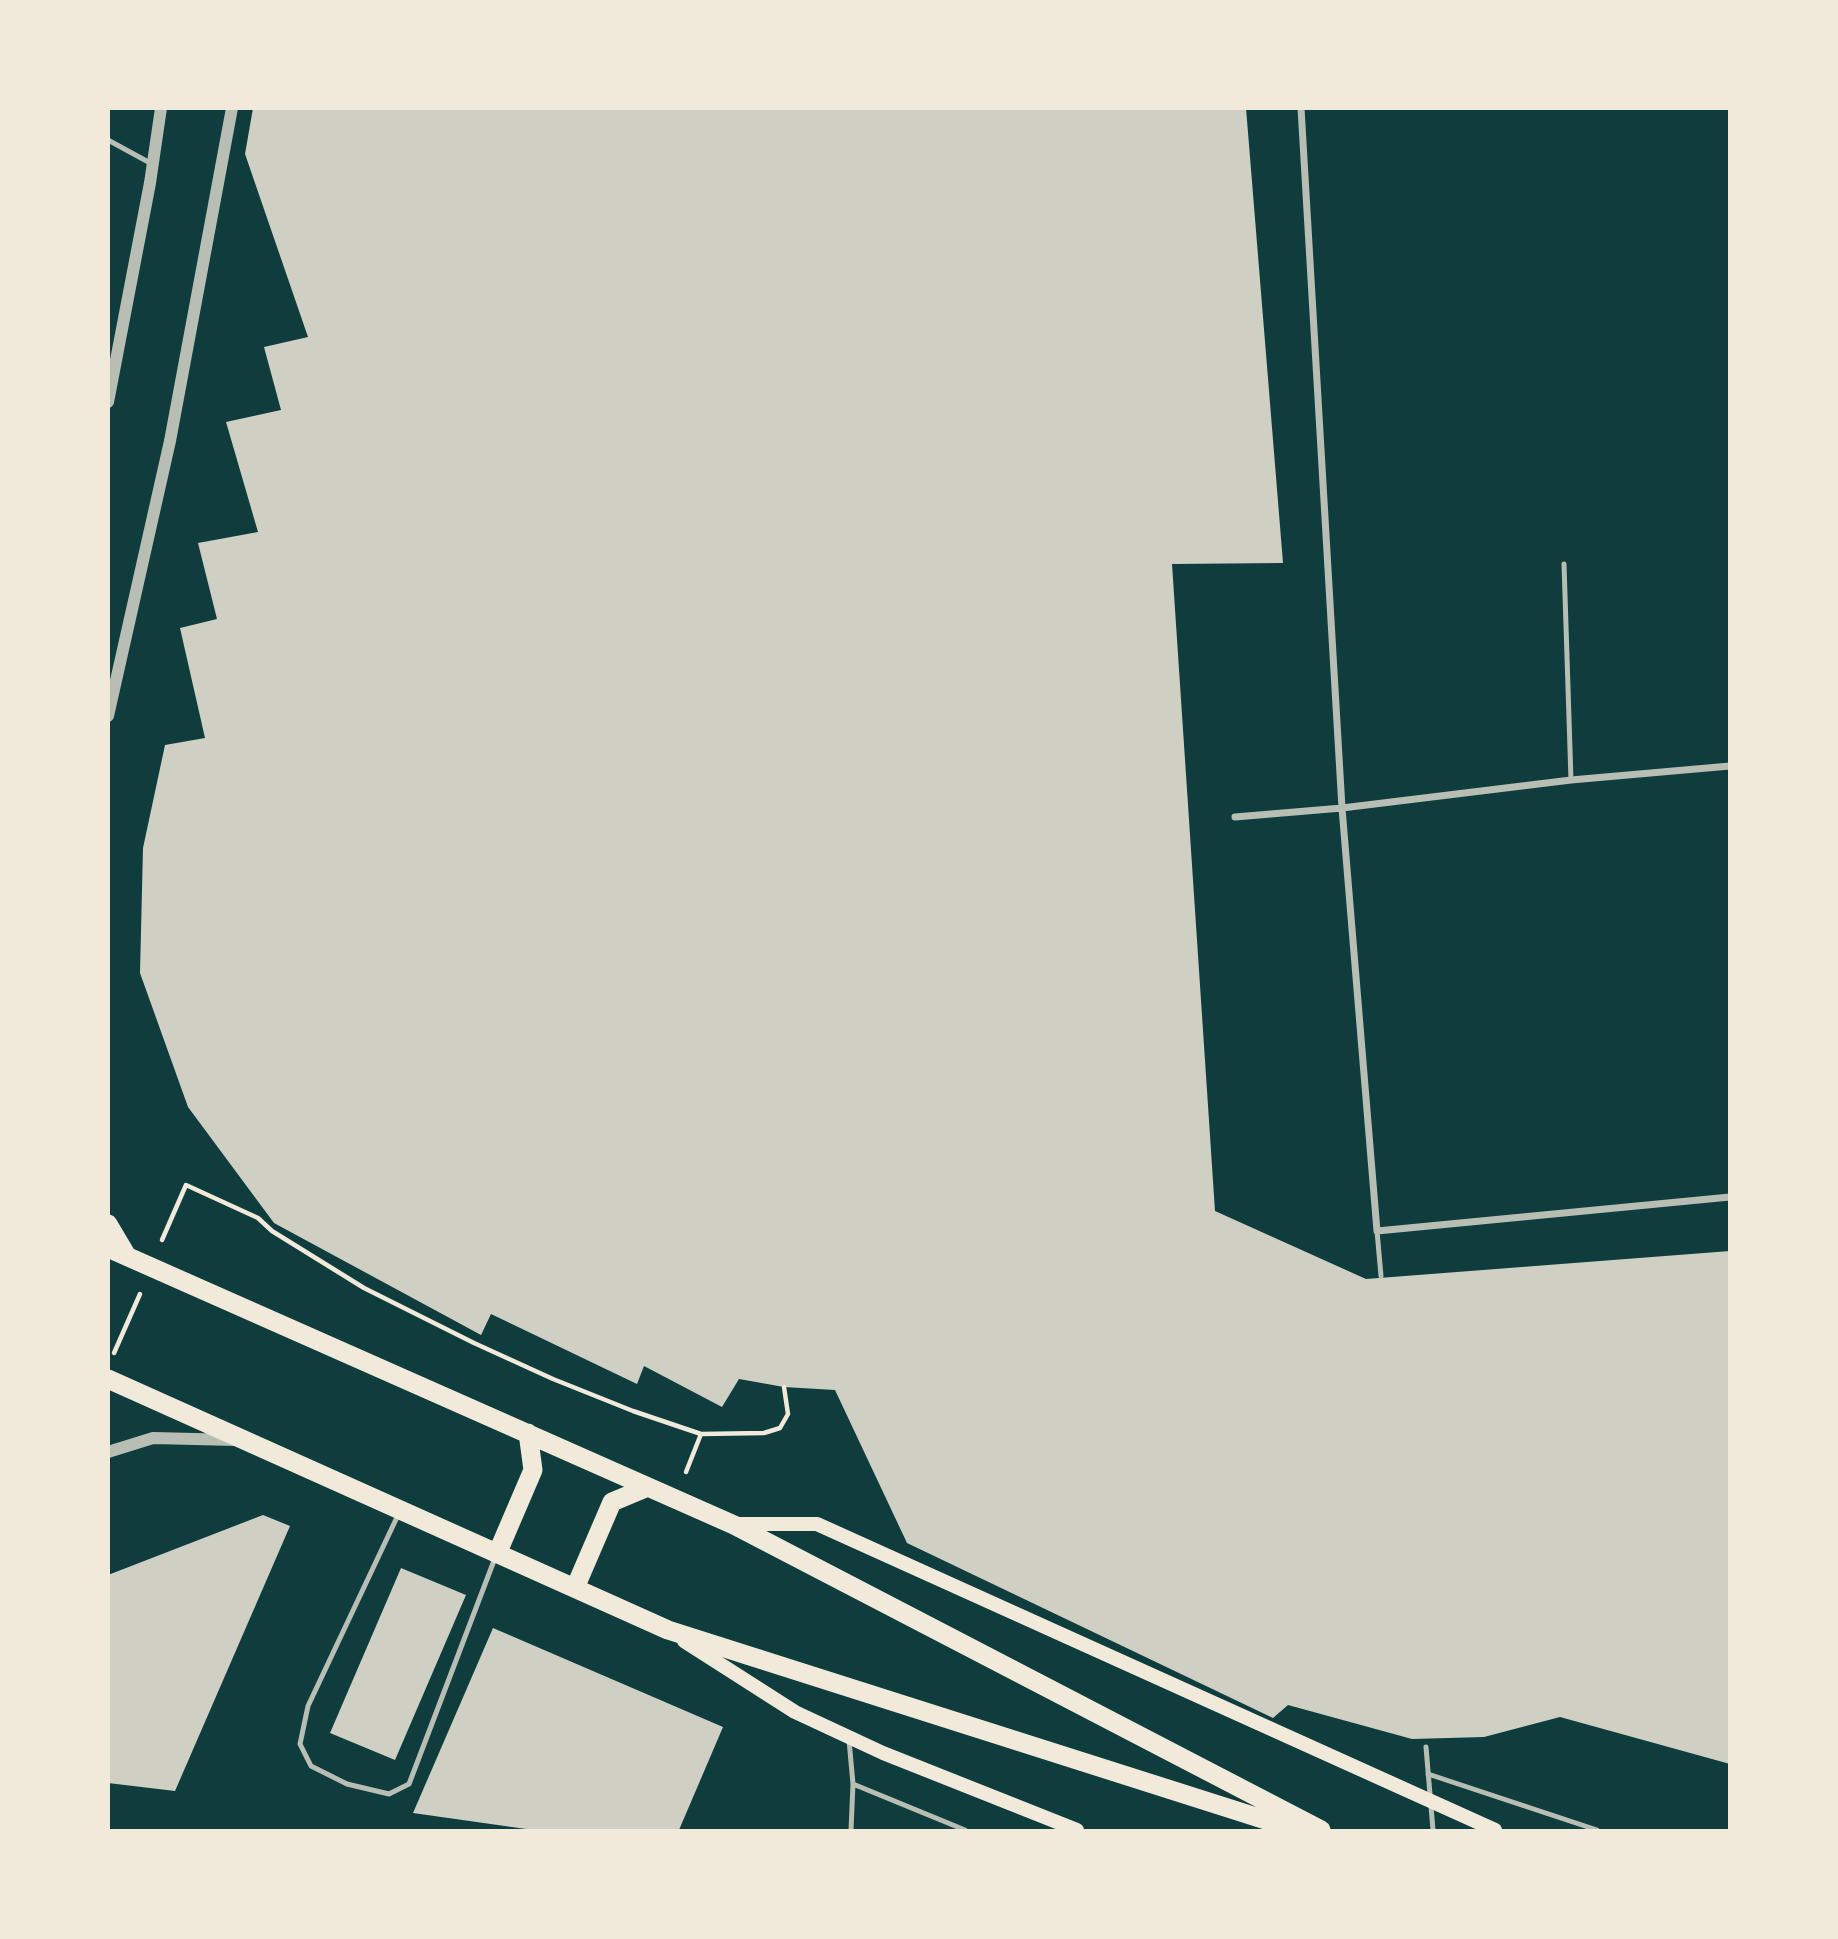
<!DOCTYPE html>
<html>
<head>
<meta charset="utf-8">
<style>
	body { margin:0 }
	#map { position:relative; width:1838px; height:1939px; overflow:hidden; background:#0f3d3e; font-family:Helvetica,sans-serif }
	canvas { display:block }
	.frame { position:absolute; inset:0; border:110px solid #f1e9da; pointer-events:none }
</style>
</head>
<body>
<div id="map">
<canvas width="1838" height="1939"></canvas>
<div class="frame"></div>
</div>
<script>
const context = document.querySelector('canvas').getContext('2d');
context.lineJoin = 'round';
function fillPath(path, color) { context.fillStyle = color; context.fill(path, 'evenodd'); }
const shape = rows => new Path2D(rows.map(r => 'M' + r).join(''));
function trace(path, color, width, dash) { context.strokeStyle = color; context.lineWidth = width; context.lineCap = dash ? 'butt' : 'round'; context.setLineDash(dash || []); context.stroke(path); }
fillPath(shape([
	[253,108,1246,108,1283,563,1172,564,1215,1211,1366,1279,1730,1251,1730,1764,1560,1717,1484,1737,1412,1739,1288,1705,1273,1718,907,1543,835,1390,784,1387,739,1379,722,1407,644,1366,637,1384,491,1314,481,1335,274,1223,188,1107,140,973,143,848,165,745,205,738,180,628,217,619,198,543,258,532,226,422,281,410,264,347,308,337,245,154],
	[263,1515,290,1526,175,1791,108,1783,108,1575],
	[401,1568,466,1595,395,1760,330,1733],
	[493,1628,723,1727,679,1830,533,1830,413,1813]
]), '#cfcfc3');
trace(shape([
	[162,1240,186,1185,258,1218,272,1231,364,1288,474,1343,553,1379,633,1411,701,1434],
	[114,1353,140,1294],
	[686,1472,701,1434,764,1433,780,1428,788,1414,784,1387]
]), '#f1e9da', 4.5);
trace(shape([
	[108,140,152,164],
	[1564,564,1571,780],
	[1377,1231,1381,1276],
	[399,1513,308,1706,300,1744,311,1766,347,1784,389,1794,409,1784,495,1558],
	[849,1740,853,1784,851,1830],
	[1426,1747,1433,1830],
	[1428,1774,1597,1830],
	[853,1784,965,1830]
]), '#b8beb3', 5);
trace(shape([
	[1301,108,1342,808,1377,1231,1730,1197],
	[1235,817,1342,808,1571,780,1730,766]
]), '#b8beb3', 7);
trace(shape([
	[108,402,150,183,161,108],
	[108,716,170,441,232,108],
	[108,1452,153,1438,236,1440]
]), '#b8beb3', 12);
trace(shape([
	[737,1524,817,1524,1495,1830],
	[684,1641,795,1712,883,1753,1077,1830]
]), '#f1e9da', 14);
trace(shape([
	[108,1224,127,1256],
	[108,1248,734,1525,1321,1830],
	[108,1379,668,1630,1297,1830],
	[497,1554,533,1470,528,1433],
	[575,1588,612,1502,648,1487]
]), '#f1e9da', 19);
</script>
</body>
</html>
